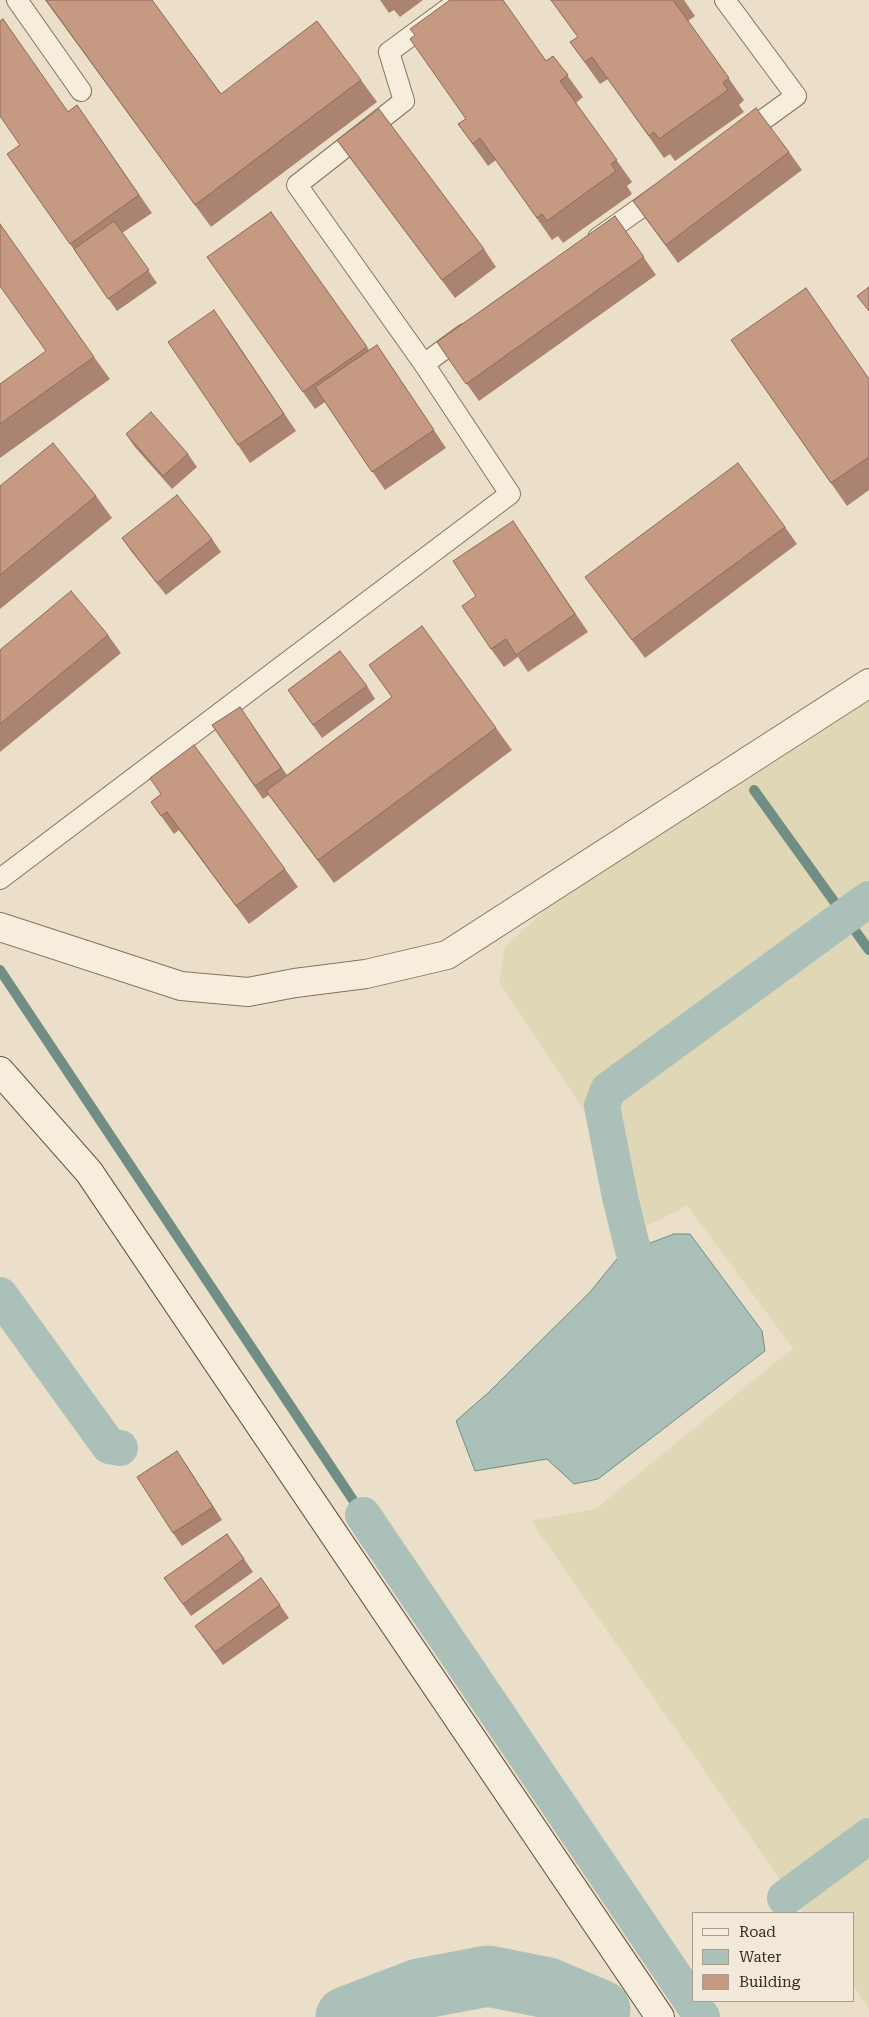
<!DOCTYPE html>
<html>
<head>
<meta charset="utf-8">
<style>
	body { margin:0 }
	#map { position:relative; width:869px; height:2017px; overflow:hidden; background:#ebdfc9; font-family:"Roboto Serif",serif }
	canvas { display:block }
	.legend { position:absolute; left:692px; top:1912px; width:162px; height:90px; box-sizing:border-box; background:#f3e9d8; border:1px solid #a89d8f; margin:0; padding:6px 9px; list-style:none; font-size:15px; color:#382b21 }
	.legend li { display:flex; align-items:center; gap:10px; height:25px }
	.legend b { width:25px; border:1px solid #a89d8f }
</style>
</head>
<body>
<div id="map">
<canvas width="869" height="2017"></canvas>
<ul class="legend">
<li><b style="height:6px;background:#f7eddc"></b>Road</li>
<li><b style="height:14px;background:#aac0b8"></b>Water</li>
<li><b style="height:14px;background:#c69982"></b>Building</li>
</ul>
</div>
<script>
const context = document.querySelector('canvas').getContext('2d');
context.lineJoin = 'round';
function fillPath(path, color) { context.fillStyle = color; context.fill(path, 'evenodd'); }
const shape = rows => new Path2D(rows.map(r => 'M' + r).join(''));
function trace(path, color, width, dash) { context.strokeStyle = color; context.lineWidth = width; context.lineCap = dash ? 'butt' : 'round'; context.setLineDash(dash || []); context.stroke(path); }
fillPath(shape([
	[869,701,869,2009,853,1985,853,1913,803,1913,531,1521,595,1509,793,1348,687,1206,647,1226,611,1151,499,982,505,947,547,908]
]), '#e0d7b7');
const water = shape([
	[674,1234,690,1234,762,1331,765,1351,598,1479,574,1484,547,1459,475,1471,456,1421,489,1392,590,1292,621,1254,674,1234]
]);
fillPath(water, '#aac0b8');
trace(water, '#718e84', 1);
trace(shape([
	[754,790,869,950],
	[0,970,363,1515]
]), '#718e84', 10);
trace(shape([
	[633,1250,620,1197,602,1106,608,1090,869,899],
	[0,1295,109,1446,120,1448],
	[363,1515,702,2017],
	[785,1898,869,1836]
]), '#aac0b8', 36);
trace(shape([
	[346,2017,419,1989,488,1976,548,1988,600,2010]
]), '#aac0b8', 61);
const lane = shape([
	[17,0,81,91],
	[725,0,796,96,742,135],
	[598,238,660,194],
	[424,364,297,185,404,101,389,52,460,0],
	[0,879,510,494,424,364,465,334]
]);
const street = shape([
	[0,927,181,986,248,992,295,983,366,974,447,955,869,683]
]);
const secondary = shape([
	[0,1071,89,1172,660,2017]
]);
trace(lane, '#87715f', 22);
trace(street, '#87715f', 30);
trace(secondary, '#695242', 30);
trace(lane, '#f7eddc', 20);
trace(street, '#f7eddc', 28);
trace(secondary, '#f7eddc', 28);
fillPath(shape([
	[45,0,152,0,221,94,361,80,377,102,211,227],
	[380,0,423,0,400,17,394,10,389,13],
	[551,0,684,0,695,16,688,21,744,100,739,105,744,112,675,161,670,154,664,158,608,79,600,84,570,42,578,37],
	[553,56,583,97,576,103,632,182,627,186,632,194,563,243,558,236,552,240,496,160,488,166,458,124],
	[77,105,152,213,122,233,157,283,117,311,7,154],
	[337,140,484,249,496,267,455,298,350,158],
	[789,152,802,170,678,263,633,201],
	[271,212,369,350,377,345,446,448,385,490,325,402,315,409,207,257],
	[615,216,656,275,479,401,437,342],
	[227,328,296,431,250,463,238,445],
	[731,340,869,379,869,490,847,506],
	[94,357,110,379,0,458,0,384],
	[126,434,188,454,197,467,172,489,134,446],
	[0,486,96,496,112,518,0,609],
	[785,527,797,544,645,658,585,577],
	[122,538,212,539,221,552,166,595,131,551],
	[525,539,588,632,528,672,518,657,504,667,491,649,476,596],
	[108,635,121,653,0,752,0,650],
	[369,665,496,728,512,750,334,883,269,795,263,799,212,725,240,707,287,775,392,697],
	[367,686,375,699,322,738,288,690],
	[151,802,285,869,298,887,249,924,179,830,174,834],
	[185,1463,222,1520,182,1546,173,1533],
	[227,1534,253,1572,191,1616,164,1578],
	[261,1578,289,1618,223,1665,195,1626]
]), '#aa8470');
fillPath(shape([
	[177,1451,185,1463,222,1520,213,1507]
]), '#8b6b5b');
const building = shape([
	[46,0,152,0,221,94,317,21,361,80,195,205,46,0],
	[450,0,503,0,546,61,553,56,568,75,560,81,617,160,611,164,616,171,547,221,542,214,537,218,480,138,473,144,458,124,466,119,410,39,415,35,410,29,450,0],
	[551,0,673,0,729,78,723,83,728,90,659,139,654,132,649,136,592,57,585,62,570,42,578,37,551,0],
	[3,19,68,112,77,105,139,195,70,244,7,154,20,145,0,116,0,21,3,19],
	[756,108,789,152,666,245,633,201,756,108],
	[379,109,484,249,442,280,337,140,379,109],
	[271,212,367,347,303,392,207,257,271,212],
	[615,216,644,257,466,384,437,342,615,216],
	[114,221,149,270,108,299,74,249,114,221],
	[0,224,94,357,0,424,0,384,46,351,0,286,0,224],
	[869,287,869,311,857,296,869,287],
	[806,288,869,379,869,457,831,483,731,340,806,288],
	[214,310,284,414,238,445,168,342,214,310],
	[377,345,434,430,372,472,315,387,377,345],
	[151,412,188,454,163,476,126,434,151,412],
	[53,443,96,496,0,575,0,486,53,443],
	[738,463,785,527,632,640,585,577,738,463],
	[177,495,212,539,157,583,122,538,177,495],
	[513,521,575,614,516,655,506,639,491,649,462,606,476,596,453,561,513,521],
	[71,591,108,635,0,724,0,650,71,591],
	[422,626,496,728,318,860,266,791,392,697,369,665,422,626],
	[340,651,367,686,313,725,288,690,340,651],
	[240,707,281,768,255,786,212,725,240,707],
	[194,745,285,869,236,906,167,812,161,816,151,802,161,794,150,778,194,745],
	[177,1451,213,1507,173,1533,137,1477,177,1451],
	[227,1534,244,1559,183,1604,164,1578,227,1534],
	[261,1578,280,1605,215,1652,195,1626,261,1578]
]);
fillPath(building, '#c69982');
trace(building, '#8b6b5b', 1);
</script>
</body>
</html>
